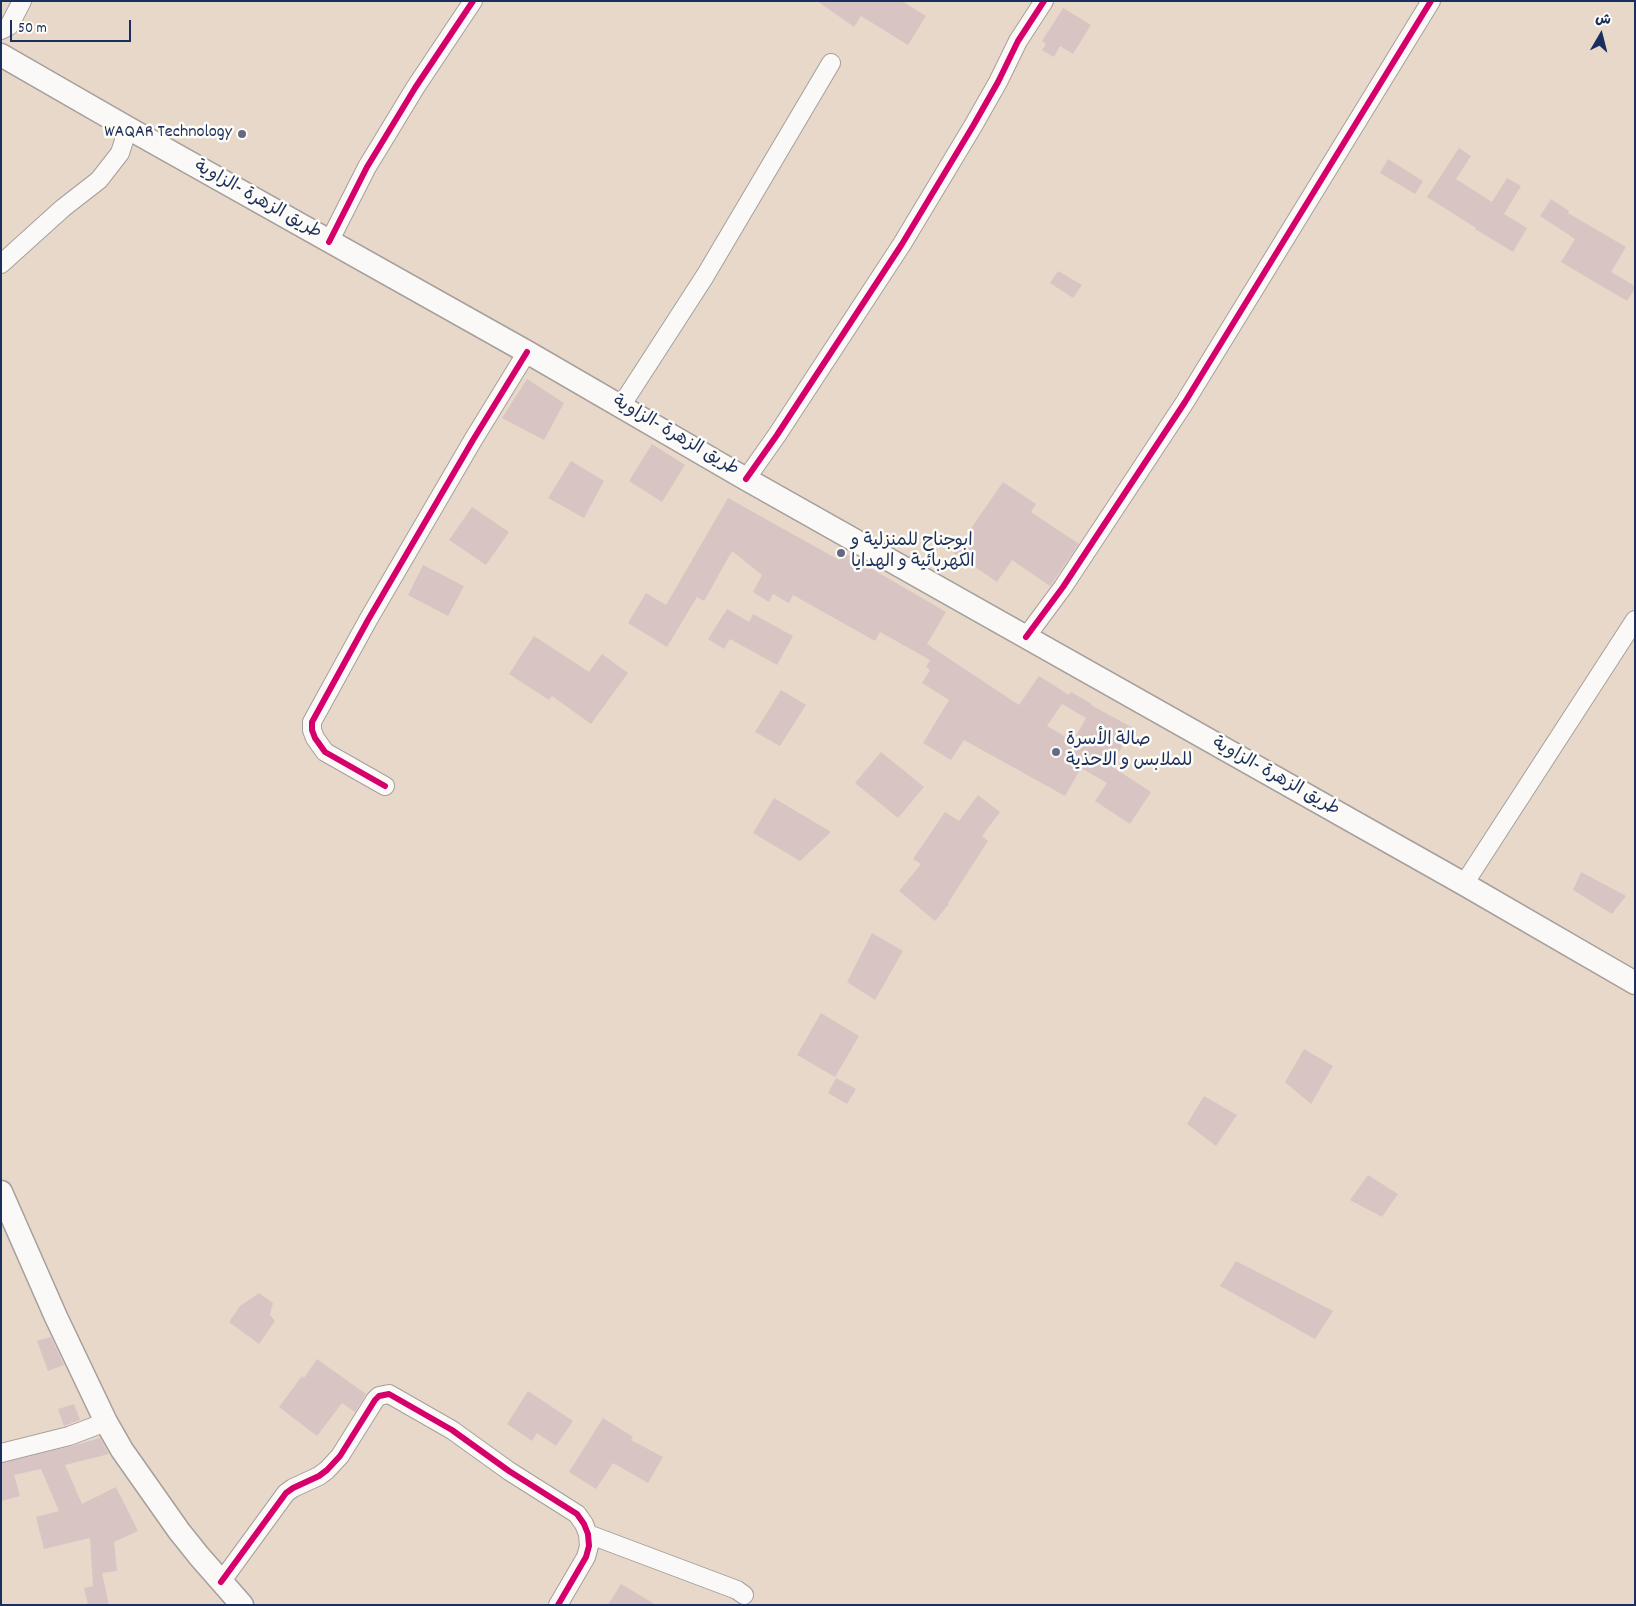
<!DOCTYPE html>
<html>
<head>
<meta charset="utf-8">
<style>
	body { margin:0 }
	#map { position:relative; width:1636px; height:1606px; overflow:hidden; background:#e7d8c9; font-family:Dekko,"Playpen Sans Arabic",sans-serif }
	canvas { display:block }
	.frame { position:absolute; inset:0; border:2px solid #1b2f5e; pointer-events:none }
	.north { position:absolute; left:1576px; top:10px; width:50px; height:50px; -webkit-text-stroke:4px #fdfcf7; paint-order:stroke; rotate:8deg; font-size:14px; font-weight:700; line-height:20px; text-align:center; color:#1b2f5e }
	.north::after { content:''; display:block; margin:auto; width:18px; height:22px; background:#1b2f5e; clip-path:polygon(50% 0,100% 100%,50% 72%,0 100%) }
	.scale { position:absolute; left:10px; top:20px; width:121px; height:22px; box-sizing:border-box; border:2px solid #1b2f5e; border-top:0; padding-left:6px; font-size:15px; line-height:18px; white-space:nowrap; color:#1b2f5e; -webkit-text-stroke:4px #fdfcf7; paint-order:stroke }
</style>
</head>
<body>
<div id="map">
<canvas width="1636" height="1606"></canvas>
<div class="frame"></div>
<div class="north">ش</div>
<div class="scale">50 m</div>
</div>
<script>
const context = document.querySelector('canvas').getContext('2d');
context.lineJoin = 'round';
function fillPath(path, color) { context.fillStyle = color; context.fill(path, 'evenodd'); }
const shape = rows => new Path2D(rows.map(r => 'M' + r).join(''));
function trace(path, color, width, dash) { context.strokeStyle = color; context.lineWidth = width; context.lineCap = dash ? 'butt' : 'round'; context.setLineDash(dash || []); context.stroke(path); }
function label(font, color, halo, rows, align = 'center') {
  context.font = font + ' Dekko,"Playpen Sans Arabic",sans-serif'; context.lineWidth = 5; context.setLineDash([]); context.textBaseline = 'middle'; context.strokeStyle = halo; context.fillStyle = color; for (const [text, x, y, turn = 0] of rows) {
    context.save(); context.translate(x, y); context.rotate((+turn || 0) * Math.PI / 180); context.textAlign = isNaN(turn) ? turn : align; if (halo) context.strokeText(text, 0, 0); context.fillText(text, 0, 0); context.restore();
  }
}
fillPath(shape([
	[817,1,902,1,926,16,908,45,861,16,854,27],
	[1063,8,1091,25,1073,54,1060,46,1054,57,1042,50,1046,44,1042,41],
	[1459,148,1471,156,1456,179,1492,202,1507,178,1521,186,1504,214,1527,228,1513,252,1475,229,1476,228,1427,197],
	[1388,159,1423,181,1415,194,1380,173],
	[1551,199,1569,211,1568,213,1626,247,1611,272,1635,286,1635,289,1627,301,1561,262,1575,239,1540,216],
	[1058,271,1082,285,1073,298,1050,283],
	[527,379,564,403,544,440,502,418],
	[652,444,685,465,662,502,629,481],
	[571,461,604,481,584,518,548,498],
	[1003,482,1036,504,1031,512,1079,544,1050,586,1012,560,997,582,954,553],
	[728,498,839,560,843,552,946,612,927,644,1019,705,1039,676,1069,695,1071,692,1092,704,1091,705,1133,728,1111,766,1151,792,1130,824,1095,801,1107,783,1081,768,1065,796,964,740,951,760,923,743,949,700,922,683,930,670,926,667,930,660,880,632,875,641,793,595,789,603,773,594,769,602,753,592,762,575,732,551,704,601,697,597,667,647,628,623,646,593,666,605],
	[1062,704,1086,718,1073,741,1047,726],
	[472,507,509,532,486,565,449,540],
	[423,565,464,586,448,616,408,595],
	[727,609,749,622,753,614,793,636,777,665,730,639,724,649,708,639],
	[534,636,589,672,602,654,628,673,591,724,552,696,549,700,509,674],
	[781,690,806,705,780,746,755,732],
	[881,752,924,787,898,818,855,783],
	[978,795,1000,812,982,836,988,841,948,903,949,904,935,921,899,891,921,864,913,859,945,812,959,821],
	[774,798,831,832,800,861,753,833],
	[1581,872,1626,896,1612,914,1573,890],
	[872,933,903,951,875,1000,847,982],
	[821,1013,859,1036,835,1077,797,1055],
	[1304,1049,1333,1066,1311,1104,1285,1082],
	[836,1078,856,1089,847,1104,828,1093],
	[1204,1096,1237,1115,1216,1146,1187,1124],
	[1368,1175,1398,1194,1382,1217,1350,1200],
	[1236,1261,1333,1311,1315,1339,1220,1286],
	[259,1293,273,1303,270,1315,275,1321,259,1344,229,1322,240,1306],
	[51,1337,64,1365,48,1371,37,1341],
	[317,1359,366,1394,355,1412,342,1403,317,1436,279,1407,302,1376,304,1378],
	[528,1391,573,1421,556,1446,537,1433,532,1441,507,1424],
	[74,1404,80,1420,64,1426,58,1409],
	[603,1418,633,1437,631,1440,663,1457,648,1483,613,1463,596,1489,569,1472],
	[100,1438,109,1454,65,1465,82,1504,116,1487,138,1531,114,1542,117,1571,102,1573,109,1605,88,1605,84,1588,93,1586,90,1538,44,1549,36,1517,59,1511,41,1469,14,1475,20,1496,1,1501,1,1463,72,1446],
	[621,1584,656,1605,608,1605]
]), '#d8c5c3');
const minor = shape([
	[1,30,9,26,22,1],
	[329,242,367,167,378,149,415,88,473,1],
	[1,264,63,208,99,180,120,153,128,128],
	[621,406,705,276,831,63],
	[746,479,777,435,902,244,973,126,998,82,1018,41,1044,1],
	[1026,637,1063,587,1185,402,1431,1],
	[385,786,325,752,315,738,312,730,312,722,368,620,473,440,527,352],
	[1464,884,1635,620],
	[1,1453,69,1436,106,1422],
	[588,1534,737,1590,744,1595],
	[221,1582,286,1493,293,1488,319,1476,327,1470,340,1456,375,1400,379,1396,389,1394,452,1430,509,1471,577,1514,584,1524,588,1534,589,1546,586,1557,558,1605]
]);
const major = shape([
	[1,55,128,128,527,352,746,479,1464,884,1635,983],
	[1,1192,56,1317,106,1422,122,1450,179,1531,199,1556,242,1605]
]);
trace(minor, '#a59f9c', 20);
trace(major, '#a59f9c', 25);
trace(minor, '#fbf9f7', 18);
trace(major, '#fbf9f7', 22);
trace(shape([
	[329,242,367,167,378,149,415,88,473,1],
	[746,479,777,435,902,244,973,126,998,82,1018,41,1044,1],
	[1026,637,1063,587,1185,402,1431,1],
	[385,786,325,752,315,738,312,730,312,722,368,620,473,440,527,352],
	[221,1582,286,1493,293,1488,319,1476,327,1470,340,1456,375,1400,379,1396,389,1394,452,1430,509,1471,577,1514,584,1524,588,1534,589,1546,586,1557,558,1605]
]), '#d6006c', 6);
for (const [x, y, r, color] of [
	[242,134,5,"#626a83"],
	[841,553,5,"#626a83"],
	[1056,752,5,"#626a83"]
]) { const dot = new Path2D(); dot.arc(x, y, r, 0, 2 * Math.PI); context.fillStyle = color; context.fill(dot); trace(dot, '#fdfcf7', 2); }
label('18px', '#1b2f5e', '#fdfcf7', [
	["WAQAR Technology",232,134,"right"],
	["ابوجناح للمنزلية و",851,543],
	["الكهربائية و الهدايا",851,564],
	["صالة الأسرة",1066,742],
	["للملابس و الاحذية",1066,763]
], 'left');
label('18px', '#1b2f5e', '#fdfcf7', [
	["طريق الزهرة -الزاوية",257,201,29],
	["طريق الزهرة -الزاوية",675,437,30],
	["طريق الزهرة -الزاوية",1275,778,29]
]);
</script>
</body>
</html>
